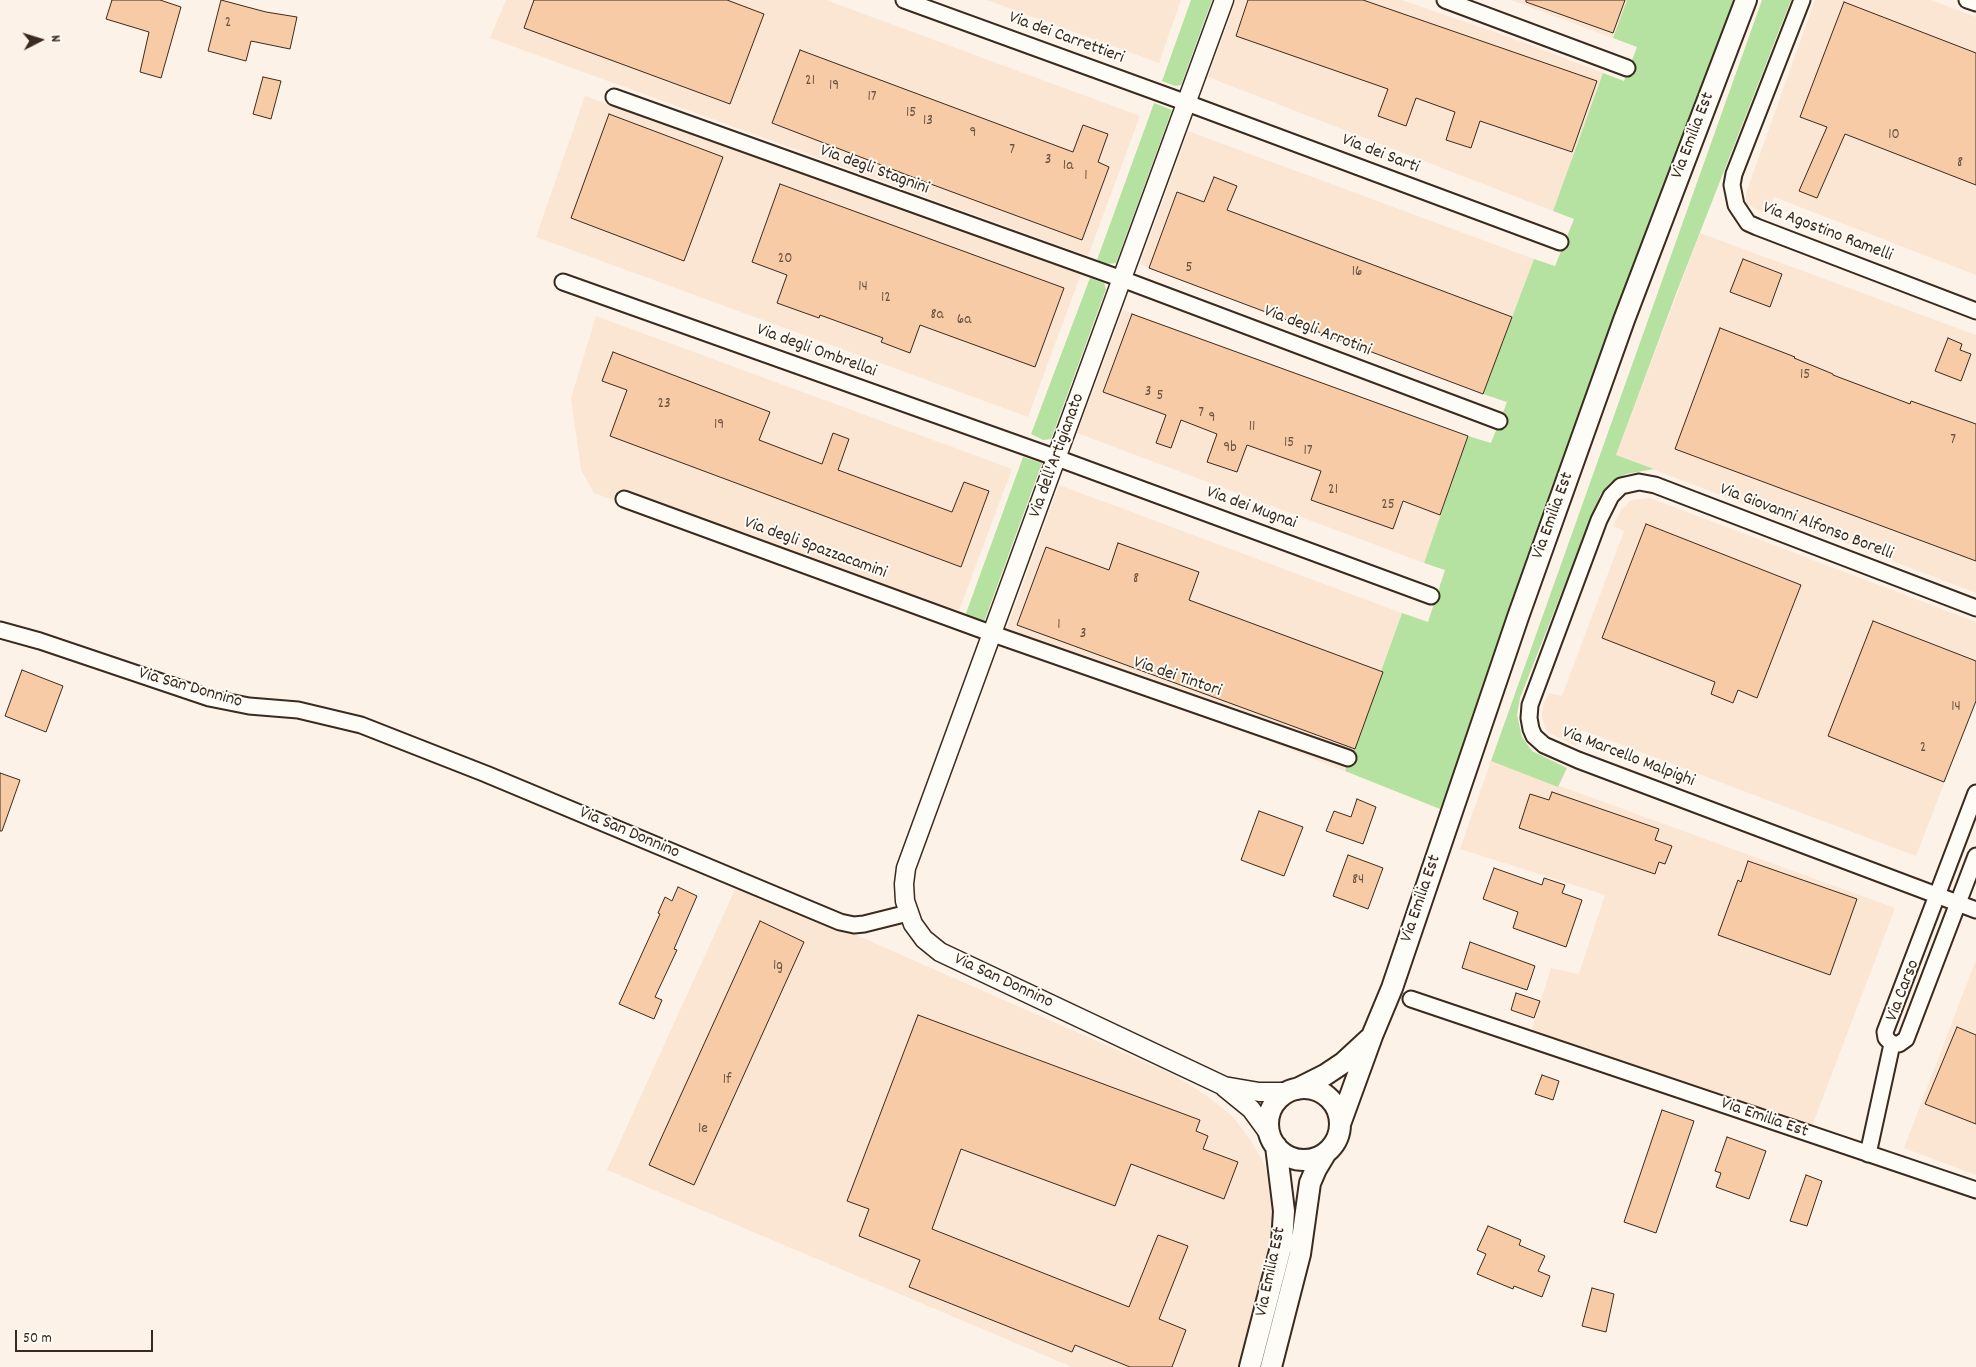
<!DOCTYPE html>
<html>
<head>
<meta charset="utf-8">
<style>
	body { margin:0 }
	#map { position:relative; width:1976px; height:1367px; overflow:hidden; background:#fcf2e7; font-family:Dekko,sans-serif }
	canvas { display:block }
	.north { position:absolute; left:15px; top:15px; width:50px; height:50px; -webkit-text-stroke:4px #fdfcf7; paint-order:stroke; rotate:85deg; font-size:14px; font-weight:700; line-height:20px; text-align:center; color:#3b2a1e }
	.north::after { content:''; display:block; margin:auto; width:18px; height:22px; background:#3b2a1e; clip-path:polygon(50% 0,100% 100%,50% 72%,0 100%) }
	.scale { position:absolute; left:15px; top:1330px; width:138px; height:22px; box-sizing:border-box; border:2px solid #3b2a1e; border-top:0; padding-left:6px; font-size:15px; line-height:18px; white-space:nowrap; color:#3b2a1e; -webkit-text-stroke:4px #fdfcf7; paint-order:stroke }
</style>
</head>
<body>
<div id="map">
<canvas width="1976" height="1367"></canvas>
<div class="north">N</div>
<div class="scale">50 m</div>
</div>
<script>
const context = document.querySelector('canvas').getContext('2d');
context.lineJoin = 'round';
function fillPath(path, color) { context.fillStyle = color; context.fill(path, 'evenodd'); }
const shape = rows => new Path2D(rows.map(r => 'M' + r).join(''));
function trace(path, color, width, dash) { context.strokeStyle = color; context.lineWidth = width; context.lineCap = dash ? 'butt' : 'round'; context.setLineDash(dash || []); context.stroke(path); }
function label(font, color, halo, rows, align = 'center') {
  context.font = font + ' Dekko,sans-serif'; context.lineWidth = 4; context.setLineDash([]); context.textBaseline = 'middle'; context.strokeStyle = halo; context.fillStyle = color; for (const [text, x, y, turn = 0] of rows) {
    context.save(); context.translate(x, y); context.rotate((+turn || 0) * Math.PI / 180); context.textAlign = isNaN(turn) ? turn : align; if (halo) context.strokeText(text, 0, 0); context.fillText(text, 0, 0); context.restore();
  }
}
fillPath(shape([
	[506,0,826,0,1140,116,1088,256,490,38],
	[987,0,1181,0,1159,63],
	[1236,0,1402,0,1520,41,1603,73,1553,211,1208,77],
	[1511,0,1627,0,1613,38],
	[1815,0,1931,0,1976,17,1976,275,1774,197,1767,214,1746,204,1746,193],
	[585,96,1081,274,1028,417,536,237],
	[1188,131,1534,259,1483,394,1140,264],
	[1700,233,1976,335,1976,593,1616,455],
	[1123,310,1468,436,1424,563,1077,433],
	[596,316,1012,469,954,624,594,493,581,470,571,398],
	[1059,485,1402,613,1344,771,1225,723,1002,642],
	[1650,498,1976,622,1976,701,1916,856,1582,730,1576,746,1549,733,1545,728,1542,716,1544,703,1549,693,1562,696,1624,531,1613,526,1621,510,1631,500],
	[1491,761,1895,908,1812,1126,1531,1032,1551,968,1579,974,1605,895,1460,849],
	[738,883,1174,1075,1210,1098,1233,1117,1249,1138,1263,1161,1271,1184,1274,1217,1273,1253,1256,1321,1239,1367,1072,1367,607,1170],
	[1976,960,1976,1175,1904,1148]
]), '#fbe6d4');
fillPath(shape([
	[1191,0,1212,0,1181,85,1175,86,1162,81],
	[1627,0,1735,0,1440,809,1345,771,1402,613,1428,622,1445,570,1424,563,1468,436,1491,443,1507,402,1483,394,1534,259,1555,266,1574,219,1553,211,1603,73,1624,81,1637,47,1613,38],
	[1762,0,1791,0,1677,291,1616,455,1654,469,1626,474,1610,483,1600,495,1520,698,1517,715,1522,737,1532,751,1567,768,1558,787,1491,761],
	[1154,103,1172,110,1116,263,1107,264,1097,260],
	[1090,278,1104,283,1106,289,1051,439,1043,440,1031,434],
	[1023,457,1042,463,984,622,965,616]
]), '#b5e2a0');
const building = shape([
	[112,0,160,0,181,7,161,78,140,72,149,32,106,19,112,0],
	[221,0,266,12,297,17,290,49,251,41,246,61,208,51,221,0],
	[534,0,727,0,764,14,730,104,524,28,534,0],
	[1248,0,1363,0,1597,81,1572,152,1480,121,1471,148,1446,140,1455,112,1416,98,1406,126,1378,116,1388,89,1236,36,1248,0],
	[1526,0,1625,0,1613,33,1526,2,1526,0],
	[1844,2,1976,53,1976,185,1845,134,1817,198,1799,191,1827,127,1800,117,1844,2],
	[800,50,1073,152,1083,125,1108,134,1098,162,1109,167,1082,240,928,183,772,123,800,50],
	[263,77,281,81,271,119,253,114,263,77],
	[609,114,723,157,684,261,571,218,609,114],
	[1214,177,1237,186,1227,210,1512,317,1483,394,1149,268,1177,192,1204,202,1214,177],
	[780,184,1064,288,1035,367,920,325,910,353,881,342,883,338,820,315,819,318,777,303,787,275,752,262,780,184],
	[1743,259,1782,274,1770,307,1730,292,1743,259],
	[1132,314,1468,436,1440,515,1403,501,1393,529,1311,500,1321,471,1247,445,1237,472,1207,462,1217,434,1181,420,1171,448,1156,443,1166,415,1103,392,1132,314],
	[1720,328,1795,357,1794,358,1833,374,1833,375,1910,404,1911,401,1976,424,1976,561,1675,449,1720,328],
	[1948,338,1962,344,1960,350,1971,354,1961,381,1935,371,1948,338],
	[613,352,770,412,759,440,822,464,833,433,849,439,838,470,952,512,964,482,989,491,961,567,610,436,627,390,602,381,613,352],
	[1646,524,1801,585,1757,698,1738,690,1733,703,1711,694,1715,682,1602,638,1646,524],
	[1118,543,1199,572,1189,600,1383,672,1355,749,1017,625,1046,547,1109,570,1118,543],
	[1873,621,1976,661,1976,701,1944,782,1828,736,1873,621],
	[22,670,63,686,46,732,5,716,22,670],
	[0,773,20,780,2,831,0,831,0,773],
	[1552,792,1659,829,1655,840,1672,846,1665,864,1659,862,1655,874,1519,828,1530,794,1549,800,1552,792],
	[1357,799,1376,807,1363,844,1326,831,1334,811,1351,817,1357,799],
	[1259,811,1303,827,1284,876,1241,860,1259,811],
	[1348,855,1383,868,1368,909,1333,896,1348,855],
	[1748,861,1857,899,1830,975,1718,935,1738,880,1741,882,1748,861],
	[1494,868,1542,885,1544,878,1565,885,1562,893,1582,900,1566,947,1513,928,1518,912,1483,899,1494,868],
	[678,887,697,896,674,949,677,950,655,997,662,1000,654,1019,619,1004,660,914,658,913,665,897,672,901,678,887],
	[760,921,804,942,694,1185,649,1165,760,921],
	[1470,942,1535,966,1527,990,1462,968,1470,942],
	[1516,993,1540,1001,1534,1018,1511,1010,1516,993],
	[918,1015,1200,1120,1196,1131,1208,1136,1203,1149,1238,1162,1224,1199,1131,1164,1115,1206,961,1149,932,1229,1129,1307,1158,1235,1188,1246,1159,1319,1186,1330,1172,1367,1130,1367,1075,1345,1072,1352,909,1287,920,1260,859,1236,869,1209,847,1201,918,1015],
	[1957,1027,1976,1035,1976,1124,1925,1104,1957,1027],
	[1542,1075,1559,1081,1553,1100,1535,1094,1542,1075],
	[1662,1110,1694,1121,1656,1233,1624,1222,1662,1110],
	[1727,1137,1766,1151,1749,1199,1716,1187,1721,1173,1715,1171,1727,1137],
	[1806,1175,1822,1181,1807,1226,1790,1221,1806,1175],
	[1488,1226,1521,1240,1519,1245,1545,1256,1538,1271,1550,1276,1542,1297,1514,1286,1513,1289,1477,1274,1486,1254,1477,1250,1488,1226],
	[1592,1288,1614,1294,1606,1332,1582,1326,1592,1288]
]);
fillPath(building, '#f8cba7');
trace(building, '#3b2a1e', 1);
const minor = shape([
	[904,0,1187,103,1560,242],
	[1445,0,1627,68],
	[1802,0,1734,174,1732,185,1736,205,1748,223,1757,227,1976,311],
	[1967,0,1976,3],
	[614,97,1122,279,1499,421],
	[563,282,1057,458,1431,596],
	[624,499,993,634,1348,758],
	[1976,608,1655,485,1639,482,1621,486,1611,496,1599,520,1530,705,1529,718,1531,729,1534,736,1544,745,1578,760,1976,910],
	[0,630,40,641,209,698,249,706,298,710,361,725,486,774,840,922,854,925,864,924,908,913],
	[1976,793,1885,1032,1886,1038,1892,1044,1899,1044,1906,1039,1976,856],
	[1411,999,1976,1190],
	[1868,1154,1892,1044]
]);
const tertiary = shape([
	[1224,0,906,868,904,884,905,901,913,924,924,939,940,952,1224,1086,1259,1092,1288,1092],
	[1224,1087,1251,1109,1270,1135]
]);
const secondary = shape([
	'1268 1124a36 36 0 1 1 72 0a36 36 0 1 1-72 0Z',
	[1297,1089,1325,1075,1343,1063,1369,1039],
	[1340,1124,1372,1036,1392,988,1518,617,1624,320,1746,0],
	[1250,1367,1282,1243,1284,1211,1276,1146],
	[1271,1367,1300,1254,1310,1183,1316,1169,1325,1154]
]);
trace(minor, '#3b2a1e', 19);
trace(tertiary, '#3b2a1e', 21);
trace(secondary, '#3b2a1e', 24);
trace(minor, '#fdfcf7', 15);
trace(tertiary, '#fdfcf7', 18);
trace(secondary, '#fdfcf7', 20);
label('15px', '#6a5240', null, [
	["2",228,24],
	["21",810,82],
	["19",834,87],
	["17",872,98],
	["15",911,114],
	["13",928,122],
	["9",973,134],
	["10",1894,136],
	["7",1012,151],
	["3",1048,161],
	["8",1960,164],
	["1a",1068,167],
	["1",1086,177],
	["20",785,260],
	["5",1189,269],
	["16",1357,273],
	["14",863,288],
	["12",886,299],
	["8a",937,316],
	["6a",964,321],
	["15",1805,376],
	["3",1148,393],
	["5",1160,397],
	["23",664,405],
	["7",1201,414],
	["9",1212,419],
	["19",719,426],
	["11",1252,428],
	["7",1953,441],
	["15",1289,444],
	["9b",1230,449],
	["17",1308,452],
	["21",1333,491],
	["25",1388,506],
	["8",1136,580],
	["1",1059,626],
	["3",1083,635],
	["14",1956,708],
	["2",1923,749],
	["84",1358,881],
	["1g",778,967],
	["1f",727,1081],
	["1e",703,1130]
]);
label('18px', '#3b2a1e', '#fdfcf7', [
	["Via dei Carrettieri",1066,39,20],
	["Via Emilia Est",1694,136,-69],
	["Via dei Sarti",1380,155,21],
	["Via degli Stagnini",874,171,20],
	["Via Agostino Ramelli",1827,233,21],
	["Via degli Arrotini",1317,332,21],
	["Via degli Ombrellai",816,352,20],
	["Via dell'Artigianato",1058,456,-70],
	["Via dei Mugnai",1251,509,20],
	["Via Emilia Est",1554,516,-70],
	["Via Giovanni Alfonso Borelli",1806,523,21],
	["Via degli Spazzacamini",815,549,20],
	["Via dei Tintori",1177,678,19],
	["Via San Donnino",190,689,16],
	["Via Marcello Malpighi",1628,758,21],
	["Via San Donnino",629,834,23],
	["Via Emilia Est",1422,899,-71],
	["Via San Donnino",1003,982,25],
	["Via Carso",1904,991,-69],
	["Via Emilia Est",1764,1119,19],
	["Via Emilia Est",1272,1272,-78]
]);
</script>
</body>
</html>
